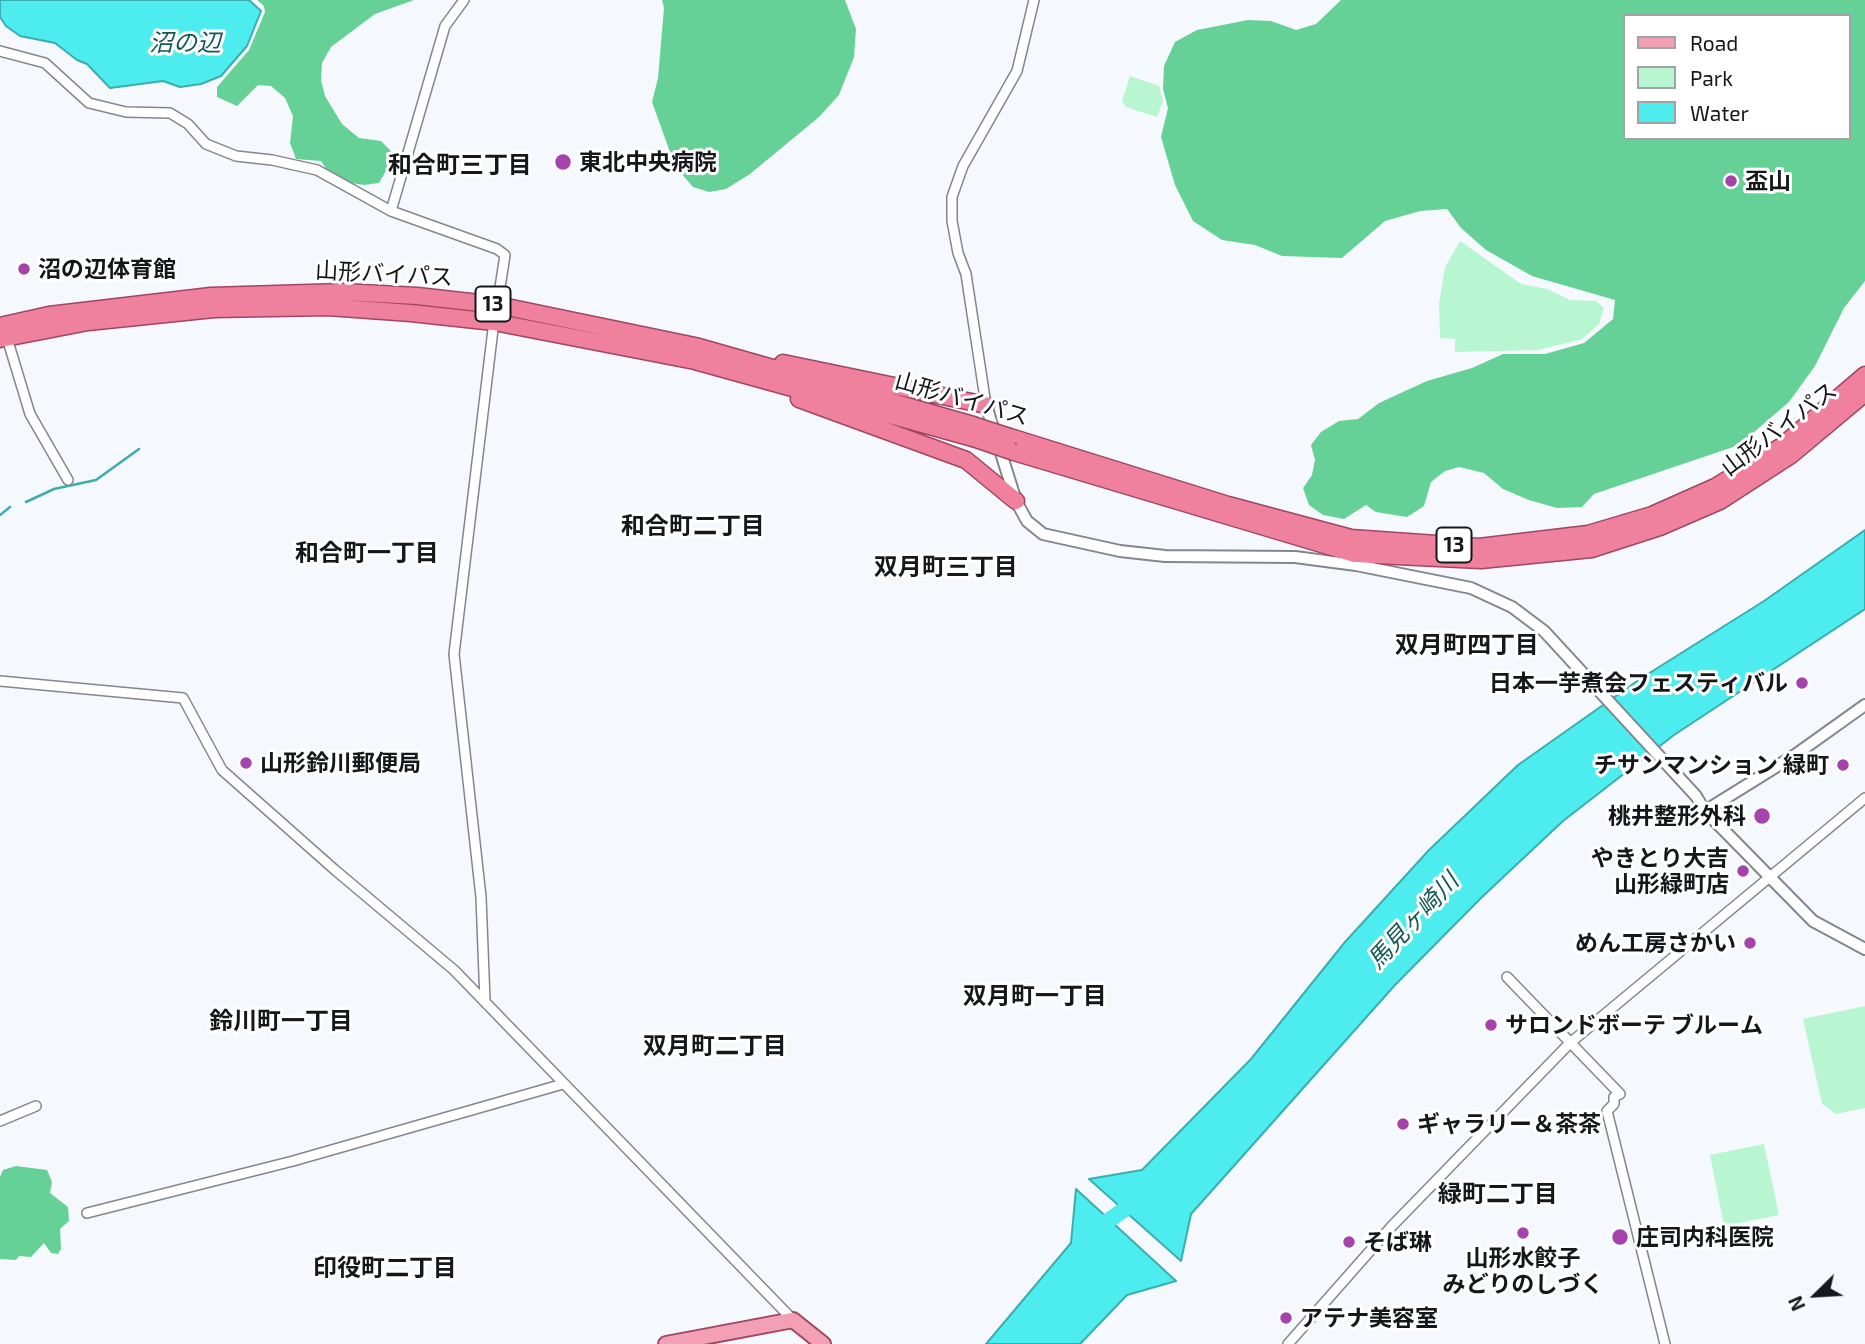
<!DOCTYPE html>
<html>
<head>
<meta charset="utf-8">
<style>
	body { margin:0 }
	#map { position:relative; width:1865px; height:1344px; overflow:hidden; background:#f5f8fd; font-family:"Exo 2",sans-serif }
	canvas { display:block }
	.legend { position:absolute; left:1623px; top:14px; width:228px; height:126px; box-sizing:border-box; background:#fff; border:2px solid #a1a2a3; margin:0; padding:9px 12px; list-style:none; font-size:21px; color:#15171a }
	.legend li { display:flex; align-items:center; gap:14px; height:35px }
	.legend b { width:35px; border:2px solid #a1a2a3 }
	.north { position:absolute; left:1781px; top:1260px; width:70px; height:70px; -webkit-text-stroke:5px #fff; paint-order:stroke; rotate:246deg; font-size:19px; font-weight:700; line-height:28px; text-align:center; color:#15171a }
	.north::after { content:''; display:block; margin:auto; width:24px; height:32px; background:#15171a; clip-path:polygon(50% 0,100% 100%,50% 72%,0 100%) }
</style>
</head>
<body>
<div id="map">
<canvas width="1865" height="1344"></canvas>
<ul class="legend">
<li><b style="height:9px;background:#f3a0b6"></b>Road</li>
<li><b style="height:19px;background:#b7f6d0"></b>Park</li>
<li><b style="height:19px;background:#4dedef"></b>Water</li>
</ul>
<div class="north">N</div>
</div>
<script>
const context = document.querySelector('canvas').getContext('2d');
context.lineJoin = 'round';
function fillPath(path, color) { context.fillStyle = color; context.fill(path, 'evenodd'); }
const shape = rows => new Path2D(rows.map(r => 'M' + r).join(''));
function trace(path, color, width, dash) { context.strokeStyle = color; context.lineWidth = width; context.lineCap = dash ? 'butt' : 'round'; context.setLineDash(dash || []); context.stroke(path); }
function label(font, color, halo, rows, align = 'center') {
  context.font = font + ' "Exo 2","Noto Sans JP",sans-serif'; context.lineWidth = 6; context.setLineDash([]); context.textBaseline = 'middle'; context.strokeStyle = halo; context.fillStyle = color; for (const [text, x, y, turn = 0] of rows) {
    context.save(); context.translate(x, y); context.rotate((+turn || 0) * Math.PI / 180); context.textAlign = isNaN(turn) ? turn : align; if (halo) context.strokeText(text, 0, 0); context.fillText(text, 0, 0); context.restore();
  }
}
fillPath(shape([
	[1130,76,1159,86,1163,101,1157,117,1126,107,1122,101],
	[1460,241,1521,284,1547,289,1570,300,1596,301,1604,308,1599,324,1582,339,1538,350,1455,352,1455,339,1440,338,1439,304,1445,267],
	[1865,1006,1865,1108,1836,1114,1822,1104,1803,1019],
	[1764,1144,1779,1215,1724,1226,1710,1155]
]), '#b7f6d0');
fillPath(shape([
	[257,0,414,0,375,14,331,47,322,63,321,80,325,96,342,124,359,138,381,141,395,155,379,183,364,185,345,182,331,176,321,161,296,159,290,143,293,116,285,98,271,86,258,85,237,106,217,97,217,87,249,50,265,12,264,6],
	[662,0,845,0,856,29,854,57,839,95,819,117,750,174,726,189,709,192,693,187,675,166,652,102,658,78,664,8],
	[1341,0,1865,0,1865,281,1844,308,1815,366,1789,402,1739,445,1594,494,1582,507,1557,508,1529,500,1503,489,1484,473,1459,467,1445,471,1431,482,1424,506,1407,517,1376,512,1366,505,1344,519,1323,515,1309,505,1303,488,1312,475,1315,460,1311,445,1321,432,1339,421,1358,419,1379,403,1427,381,1472,368,1503,354,1545,354,1584,343,1613,319,1615,300,1532,276,1486,250,1461,228,1447,209,1420,211,1385,221,1342,258,1282,256,1255,245,1222,240,1193,221,1175,185,1161,137,1168,108,1163,89,1164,66,1175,42,1197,30,1248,20,1271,21,1296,30,1316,24],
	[1625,16,1849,16,1849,138,1625,138],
	[16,1166,47,1170,52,1182,50,1193,68,1207,69,1221,60,1229,61,1249,58,1254,51,1253,44,1243,31,1257,19,1256,16,1260,0,1259,0,1177,3,1170]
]), '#66d197');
const water = shape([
	[0,0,249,0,261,11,247,46,221,76,201,84,180,87,163,81,110,88,87,64,77,60,55,43,20,36,6,26,0,17,0,0],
	[1865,530,1865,609,1674,735,1563,821,1481,898,1395,985,1191,1214,1181,1261,1089,1179,1142,1170,1251,1059,1345,942,1429,850,1518,765,1640,679,1764,601,1865,530],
	[1076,1189,1176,1281,1127,1295,1080,1344,986,1344,1071,1243,1076,1189]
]);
fillPath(water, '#4dedef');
trace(water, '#3cadaf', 2);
trace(shape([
	[26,502,54,489,96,480,139,449],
	[0,515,10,507]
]), '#3cadaf', 2.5);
trace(shape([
	[1096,1237,1108,1221,1139,1199]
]), '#4dedef', 16);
const minor = shape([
	[0,51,45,63,89,103,126,112,170,113,188,124,206,144,236,156,272,160,317,170,391,211,497,249,505,255,497,307],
	[391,211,445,26,464,0],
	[7,338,30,414,68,480],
	[986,405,966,274,958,253,952,221,952,197,963,166,1017,71,1034,0],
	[0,681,183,698,222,770,335,870,454,970,793,1320],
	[1507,977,1620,1094,1614,1097,1614,1104,1607,1111,1665,1344],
	[485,1001,481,897,454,654,494,321],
	[0,1121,36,1106],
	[87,1213,293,1161,563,1084],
	[1288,1344,1392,1226,1570,1043,1865,798]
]);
const tertiary = shape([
	[986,405,1016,501,1027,521,1043,534,1120,551,1165,556,1295,557,1356,565,1471,588,1512,607,1544,631,1696,796,1705,811,1813,921,1865,949],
	[1705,811,1795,755,1865,705]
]);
const primary = shape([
	[666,1344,793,1320,823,1344]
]);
const trunk = shape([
	[0,326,49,315,211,296,343,292,417,296,497,305,695,346,973,425],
	[0,339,88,322,214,309,328,307,411,313,494,322,695,361,973,438],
	[783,363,986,405],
	[799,399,966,460,1016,501],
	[1010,437,1228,505,1351,538,1479,547,1588,534,1652,515,1715,487,1782,446,1865,375],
	[1014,452,1355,554,1481,560,1592,549,1660,527,1720,501,1791,455,1865,393]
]);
trace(minor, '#82878f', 12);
trace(tertiary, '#82878f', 14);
trace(primary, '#a04760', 18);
trace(trunk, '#a04760', 19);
trace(minor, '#fff', 9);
trace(tertiary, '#fff', 10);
trace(primary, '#f3a0b6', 14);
trace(trunk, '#ef809e', 16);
const trunkBridge = shape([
	[973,425,1010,437],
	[973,438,1014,452]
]);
trace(trunkBridge, '#a04760', 19, []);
trace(trunkBridge, '#ef809e', 16);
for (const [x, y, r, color] of [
	[563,162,9,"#a443ab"],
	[1731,181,7,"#a443ab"],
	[24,269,7,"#a443ab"],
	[1802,683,7,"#a443ab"],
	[246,763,7,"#a443ab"],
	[1843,765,7,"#a443ab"],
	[1762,816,9,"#a443ab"],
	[1743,871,7,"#a443ab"],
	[1750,943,7,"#a443ab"],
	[1491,1025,7,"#a443ab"],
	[1403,1124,7,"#a443ab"],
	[1523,1233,7,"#a443ab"],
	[1620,1237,9,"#a443ab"],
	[1349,1242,7,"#a443ab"],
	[1286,1318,7,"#a443ab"]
]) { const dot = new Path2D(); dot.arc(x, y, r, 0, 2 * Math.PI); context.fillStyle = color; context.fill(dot); trace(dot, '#fff', 2.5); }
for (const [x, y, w] of [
	[493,304,35],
	[1454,545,35]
]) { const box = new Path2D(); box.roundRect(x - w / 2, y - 17.5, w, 35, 5); context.fillStyle = '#fff'; context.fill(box); trace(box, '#15171a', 2); }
label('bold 21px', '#15171a', null, [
	["13",493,304],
	["13",1454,545]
]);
label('bold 23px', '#15171a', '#fff', [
	["東北中央病院",579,162],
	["盃山",1745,181],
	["沼の辺体育館",38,269],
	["日本一芋煮会フェスティバル",1788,683,"right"],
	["山形鈴川郵便局",260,763],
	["チサンマンション 緑町",1829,765,"right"],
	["桃井整形外科",1746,816,"right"],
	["やきとり大吉",1729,858,"right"],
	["山形緑町店",1729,884,"right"],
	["めん工房さかい",1736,943,"right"],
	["サロンドボーテ ブルーム",1505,1025],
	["ギャラリー＆茶茶",1417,1124],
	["庄司内科医院",1636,1237],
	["そば琳",1363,1242],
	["山形水餃子",1523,1258,"center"],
	["みどりのしづく",1523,1284,"center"],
	["アテナ美容室",1300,1318]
], 'left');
label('23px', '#15171a', '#fff', [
	["山形バイパス",384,274,3],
	["山形バイパス",962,399,16],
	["山形バイパス",1779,429,-37]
]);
label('italic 24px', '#145758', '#fff', [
	["沼の辺",185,43],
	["馬見ヶ崎川",1413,921,-47]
]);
label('bold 24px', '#15171a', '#fff', [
	["和合町三丁目",460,165],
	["和合町二丁目",693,526],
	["和合町一丁目",367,553],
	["双月町三丁目",946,567],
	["双月町四丁目",1467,645],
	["双月町一丁目",1035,996],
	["鈴川町一丁目",281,1021],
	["双月町二丁目",715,1046],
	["緑町二丁目",1498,1194],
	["印役町二丁目",385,1268]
]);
</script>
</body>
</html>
